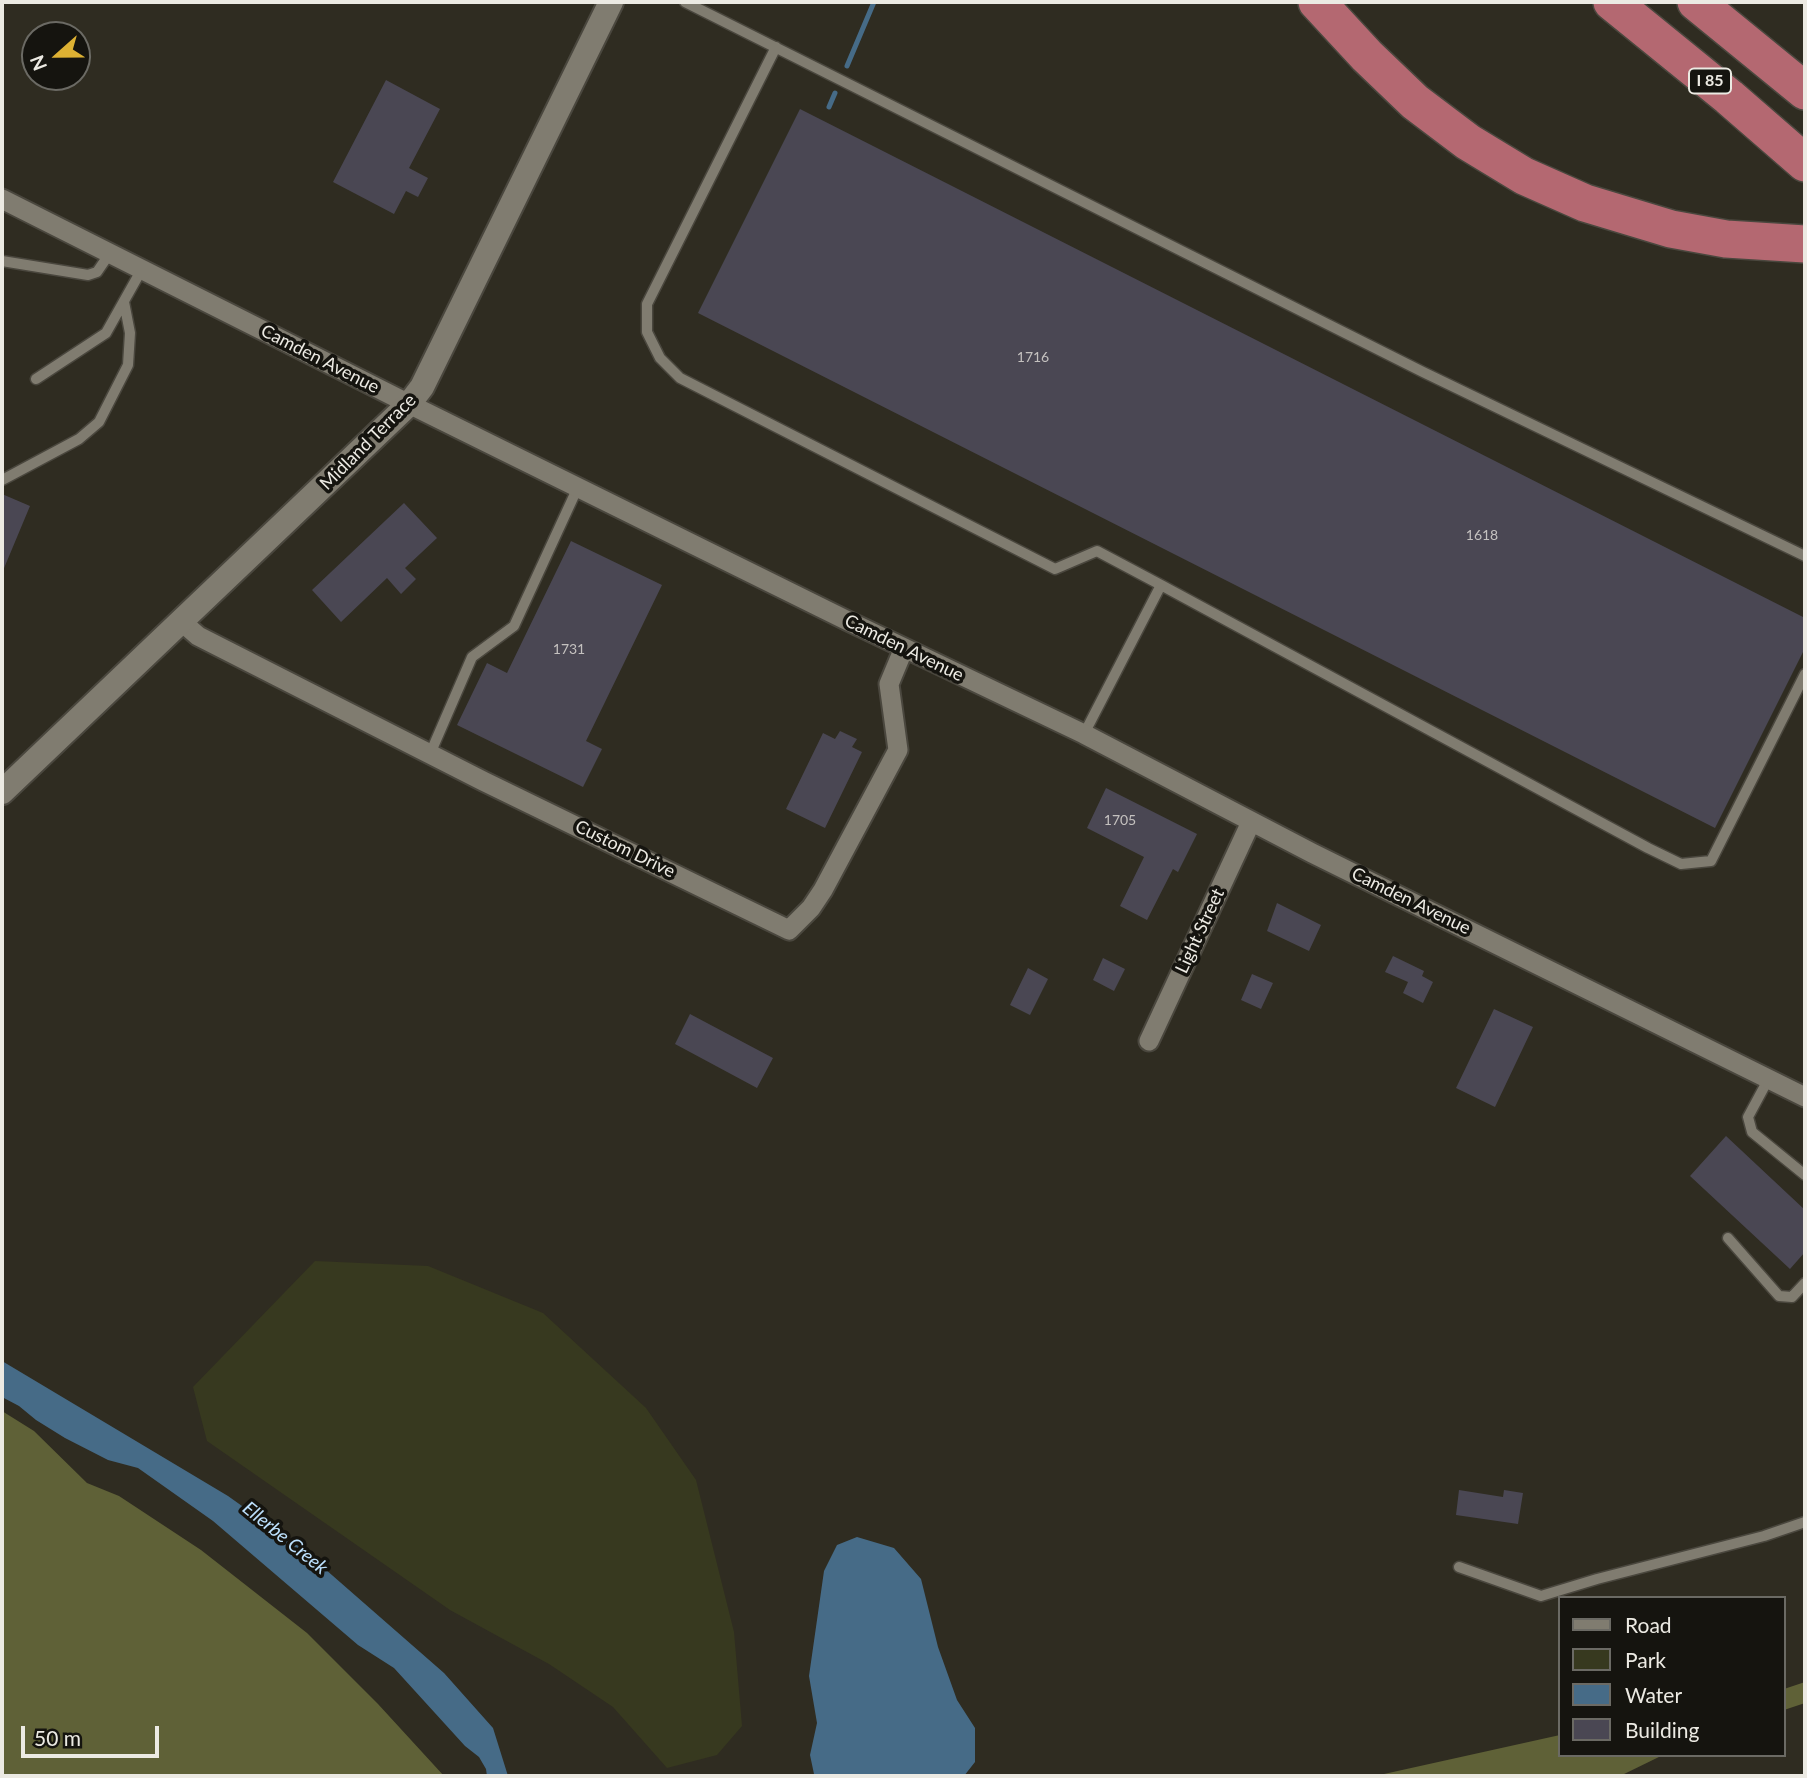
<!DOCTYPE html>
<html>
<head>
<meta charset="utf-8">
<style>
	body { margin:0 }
	#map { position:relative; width:1807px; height:1778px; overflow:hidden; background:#2f2c21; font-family:Lato,sans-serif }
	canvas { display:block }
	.frame { position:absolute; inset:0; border:4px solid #eceae3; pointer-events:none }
	.legend { position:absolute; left:1558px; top:1596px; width:228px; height:161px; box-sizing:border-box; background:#15140f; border:2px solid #6b6a64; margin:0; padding:9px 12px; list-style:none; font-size:21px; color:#eceae3 }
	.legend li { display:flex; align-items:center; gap:14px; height:35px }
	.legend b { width:35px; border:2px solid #6b6a64 }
	.north { position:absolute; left:21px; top:21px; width:70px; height:70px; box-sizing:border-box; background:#15140f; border:2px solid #6b6a64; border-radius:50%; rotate:249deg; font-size:19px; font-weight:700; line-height:28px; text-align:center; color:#eceae3 }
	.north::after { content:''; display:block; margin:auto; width:24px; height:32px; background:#ddb133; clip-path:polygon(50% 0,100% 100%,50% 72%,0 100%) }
	.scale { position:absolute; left:21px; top:1726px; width:138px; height:32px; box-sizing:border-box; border:4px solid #eceae3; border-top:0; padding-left:9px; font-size:21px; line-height:24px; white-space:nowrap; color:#eceae3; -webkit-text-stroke:5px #15140f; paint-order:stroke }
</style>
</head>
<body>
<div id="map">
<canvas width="1807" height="1778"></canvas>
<div class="frame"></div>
<ul class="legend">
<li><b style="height:9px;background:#807c70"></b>Road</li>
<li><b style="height:19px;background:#37391f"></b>Park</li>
<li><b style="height:19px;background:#466b87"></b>Water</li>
<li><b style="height:19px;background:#4a4753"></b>Building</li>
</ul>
<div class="north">N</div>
<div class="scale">50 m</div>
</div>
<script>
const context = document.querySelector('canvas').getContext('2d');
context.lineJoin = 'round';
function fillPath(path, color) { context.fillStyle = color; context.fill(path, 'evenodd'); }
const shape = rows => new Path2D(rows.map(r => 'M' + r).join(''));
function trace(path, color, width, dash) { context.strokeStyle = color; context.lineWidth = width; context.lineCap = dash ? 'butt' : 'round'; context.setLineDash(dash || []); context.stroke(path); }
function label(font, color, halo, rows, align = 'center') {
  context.font = font + ' Lato,sans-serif'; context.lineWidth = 7; context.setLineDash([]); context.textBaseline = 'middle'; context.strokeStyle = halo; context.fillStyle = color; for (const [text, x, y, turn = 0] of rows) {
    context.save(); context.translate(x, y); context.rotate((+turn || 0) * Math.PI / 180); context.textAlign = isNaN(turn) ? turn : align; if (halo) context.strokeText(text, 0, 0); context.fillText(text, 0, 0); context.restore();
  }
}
fillPath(shape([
	[315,1261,428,1266,543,1313,646,1408,696,1480,734,1632,742,1726,717,1755,667,1768,613,1707,549,1664,450,1610,207,1441,193,1387]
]), '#37391f');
fillPath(shape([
	[2,1411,34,1431,87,1483,119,1496,201,1550,307,1633,378,1704,444,1776,2,1776],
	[1805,1682,1805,1703,1784,1710,1784,1689],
	[1560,1735,1560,1755,1663,1755,1620,1776,1375,1776]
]), '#5f6137');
fillPath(shape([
	[2,1361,228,1496,301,1548,444,1673,493,1728,508,1776,487,1776,486,1769,479,1757,465,1746,394,1668,358,1645,213,1521,138,1468,108,1460,65,1438,36,1420,19,1406,2,1397],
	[857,1537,894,1548,921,1579,938,1647,957,1700,975,1728,975,1762,964,1776,815,1776,814,1774,810,1755,817,1723,809,1676,824,1571,837,1545]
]), '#466b87');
trace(shape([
	[847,66,874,2],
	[829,107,835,93]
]), '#466b87', 5);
fillPath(shape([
	[386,80,440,109,409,168,428,178,418,197,406,191,394,214,333,182],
	[800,109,1805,618,1805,648,1715,828,698,313],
	[2,494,30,506,2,573],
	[404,503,437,538,405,568,416,579,401,594,387,578,341,622,312,590],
	[571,541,662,585,586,741,602,749,583,787,457,725,487,663,507,673],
	[840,731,857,739,852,747,862,752,825,828,786,809,823,733,835,739],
	[1106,788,1197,834,1178,872,1173,869,1147,920,1120,906,1144,857,1087,828],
	[1277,903,1321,925,1309,951,1267,931],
	[1393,956,1424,971,1422,976,1433,982,1423,1003,1403,993,1408,982,1385,972],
	[1103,958,1125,969,1114,991,1093,980],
	[1028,968,1048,979,1030,1015,1010,1005],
	[1252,974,1273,983,1261,1009,1241,1000],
	[1494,1009,1533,1027,1495,1107,1456,1088],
	[690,1014,773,1058,757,1088,675,1044],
	[1726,1136,1805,1210,1805,1252,1790,1269,1690,1176],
	[1459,1490,1503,1497,1504,1490,1523,1493,1518,1524,1456,1515]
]), '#4a4753');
const service = shape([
	[685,2,1423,372,1805,556],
	[776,47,647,304,647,332,660,358,680,378,1055,569,1097,551,1161,585],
	[2,261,88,275,97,272,110,253],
	[36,379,106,333,142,269],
	[2,480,79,439,99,422,128,365,130,333,124,302],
	[1084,734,1161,585,1648,848,1681,864,1711,861,1805,674],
	[430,754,472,657,514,626,578,487],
	[1769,1078,1748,1117,1752,1132,1805,1175],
	[1728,1238,1779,1296,1792,1297,1805,1283],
	[1459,1567,1541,1596,1597,1579,1764,1536,1805,1522]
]);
const minor = shape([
	[2,199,409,404,848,621,1084,734,1312,853,1805,1097],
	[182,622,198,636,483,781,789,930,811,908,823,890,898,750,889,684,904,648],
	[1149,1041,1251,822]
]);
const tertiary = shape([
	[2,792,409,404,422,387,611,2]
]);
const motorway = shape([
	[1317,2,1367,56,1415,102,1468,142,1524,176,1585,203,1671,229,1726,239,1805,244],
	[1612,2,1729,97,1805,163],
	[1696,2,1805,91]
]);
trace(service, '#4a473e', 13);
trace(minor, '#4a473e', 23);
trace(tertiary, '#4a473e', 28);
trace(motorway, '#4a473e', 40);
trace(service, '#807c70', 10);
trace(minor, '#807c70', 19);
trace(tertiary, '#807c70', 24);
trace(motorway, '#b46871', 37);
label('14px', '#c4c1bf', null, [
	["1716",1033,357],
	["1618",1482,535],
	["1731",569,649],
	["1705",1120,820]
]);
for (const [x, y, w] of [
	[1710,81,42]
]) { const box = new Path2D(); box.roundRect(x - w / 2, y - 12.5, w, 25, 5); context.fillStyle = '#15140f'; context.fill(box); trace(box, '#eceae3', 2); }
label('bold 16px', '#eceae3', null, [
	["I 85",1710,81]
]);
label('18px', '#eceae3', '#15140f', [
	["Camden Avenue",320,359,27],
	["Midland Terrace",368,442,-45],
	["Camden Avenue",904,648,26],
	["Custom Drive",625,849,26],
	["Camden Avenue",1411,901,26],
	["Light Street",1200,931,-65]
]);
label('italic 19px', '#bce0fd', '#15140f', [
	["Ellerbe Creek",285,1538,39]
]);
</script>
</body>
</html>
